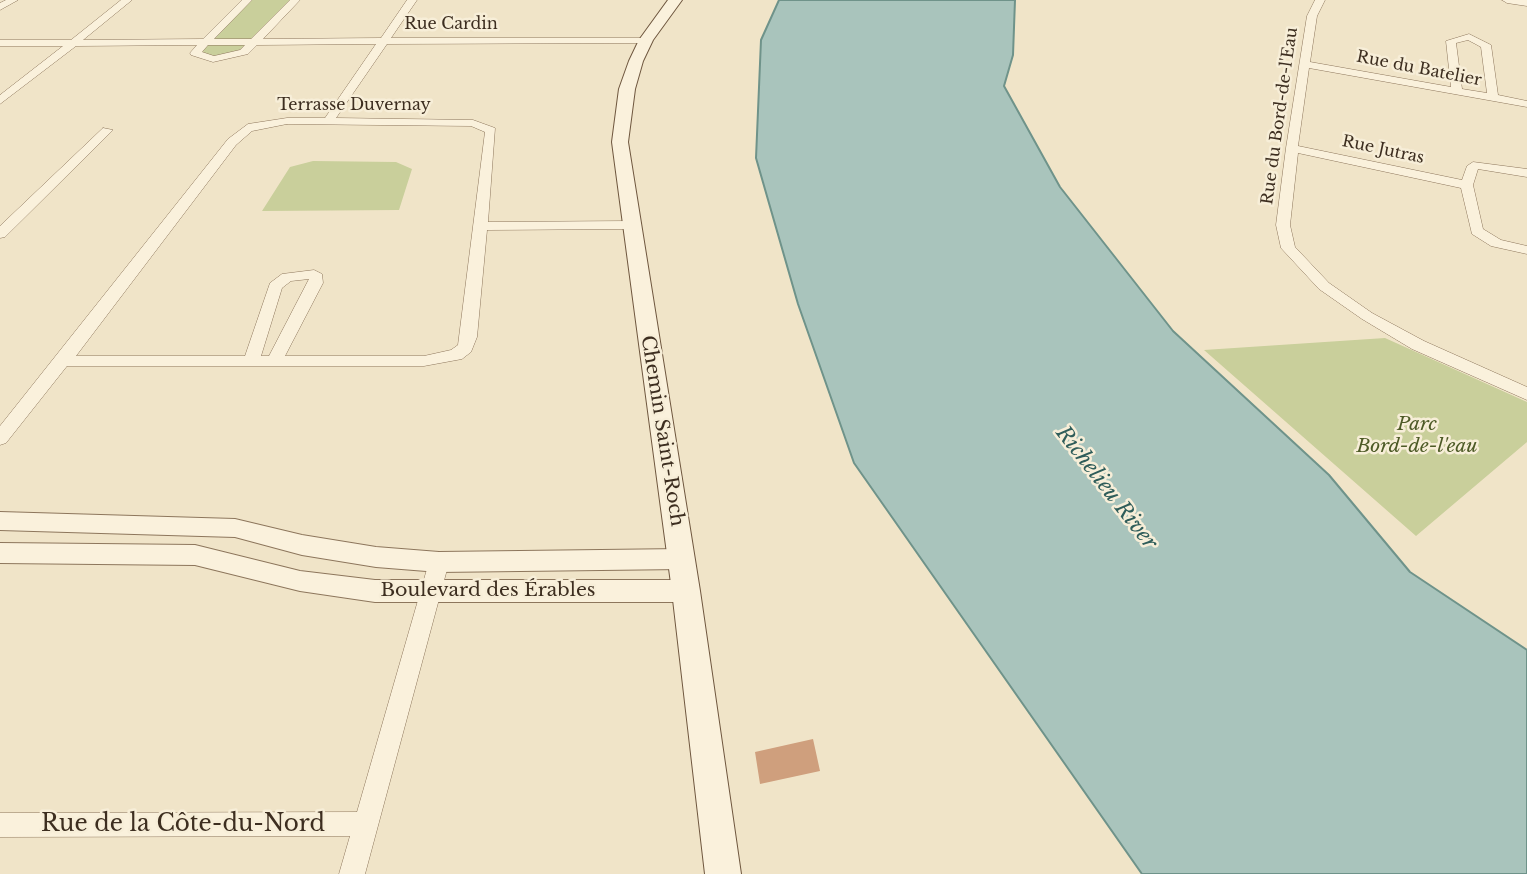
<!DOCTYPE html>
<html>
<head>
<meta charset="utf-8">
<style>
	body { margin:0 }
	canvas { display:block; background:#f0e4c8 }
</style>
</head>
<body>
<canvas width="1527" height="874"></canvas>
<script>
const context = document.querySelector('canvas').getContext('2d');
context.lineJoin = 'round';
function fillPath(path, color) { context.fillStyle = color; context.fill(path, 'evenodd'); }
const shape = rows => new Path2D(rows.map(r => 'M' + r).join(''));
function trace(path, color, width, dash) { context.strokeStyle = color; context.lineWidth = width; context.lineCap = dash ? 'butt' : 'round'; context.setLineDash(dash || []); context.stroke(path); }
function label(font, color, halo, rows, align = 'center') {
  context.font = font + ' "Libre Baskerville",serif'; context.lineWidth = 5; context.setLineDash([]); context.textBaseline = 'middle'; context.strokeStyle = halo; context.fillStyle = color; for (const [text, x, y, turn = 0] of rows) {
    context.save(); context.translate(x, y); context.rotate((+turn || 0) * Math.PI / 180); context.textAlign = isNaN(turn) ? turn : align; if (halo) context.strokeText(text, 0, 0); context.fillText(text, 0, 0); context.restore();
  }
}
fillPath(shape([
	[250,0,295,0,250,50,206,58,198,47],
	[313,161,396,162,412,169,399,210,262,211,290,167],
	[1385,338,1527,402,1527,442,1416,536,1204,350]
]), '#c9cf9b');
const water = shape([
	[779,0,1015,0,1013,55,1004,86,1060,187,1173,331,1329,475,1410,572,1527,650,1527,874,1142,874,854,463,798,304,756,158,761,40,779,0]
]);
fillPath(water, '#a9c4bc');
trace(water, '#6f938a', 2);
fillPath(shape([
	[813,739,820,771,760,784,755,752]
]), '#cf9f7d');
const minor = shape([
	[6,0,18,0,0,10,0,3,6,0],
	[121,0,132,0,83,40,203,39,242,0,252,0,214,39,251,39,290,0,300,0,263,39,381,38,407,0,417,0,391,38,650,38,651,40,646,43,387,44,336,118,473,120,495,128,488,222,630,221,637,225,630,229,487,230,477,337,471,352,462,359,424,366,67,366,6,443,0,445,0,426,228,139,248,124,287,118,325,118,376,44,257,45,248,54,213,62,191,55,190,53,197,45,76,46,0,104,0,95,63,46,0,46,0,40,71,40,121,0],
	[208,45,245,45,240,50,214,56,202,52,208,45],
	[287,124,471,126,485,132,458,345,451,350,424,356,285,356,323,283,322,274,314,270,282,274,270,283,245,356,76,356,236,145,252,131,287,124],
	[309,279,269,356,261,356,282,288,291,281,309,279],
	[1315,0,1325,0,1317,16,1310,62,1451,87,1446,41,1469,34,1491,45,1498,95,1527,101,1527,107,1309,68,1298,146,1462,180,1467,166,1473,162,1527,169,1527,177,1478,169,1473,185,1483,229,1501,240,1527,246,1527,254,1491,246,1472,234,1461,188,1298,153,1290,225,1295,247,1329,283,1372,313,1424,341,1527,387,1527,400,1412,349,1362,319,1319,289,1281,248,1276,225,1286,148,1307,16,1315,0],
	[1468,40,1481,47,1487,93,1462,89,1456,43,1468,40],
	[1502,0,1527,0,1527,6,1507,3,1502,0],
	[103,128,113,130,5,237,0,238,0,226,103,128],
	[439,554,446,556,449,562,365,874,339,874,350,836,0,837,0,813,357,812,429,562,432,556,439,554]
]);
const tertiary = shape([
	[0,512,235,519,302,535,376,547,439,552,682,549,690,552,694,559,690,566,682,569,439,572,376,567,302,555,235,537,0,530,0,512],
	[0,543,195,545,300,571,375,580,686,580,695,584,698,591,695,598,686,602,375,602,300,591,195,565,0,563,0,543]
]);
const secondary = shape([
	[668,0,682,0,653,40,643,61,635,89,628,142,700,591,741,874,705,874,672,591,612,142,619,89,629,61,639,40,668,0]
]);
trace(minor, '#8d765c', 1);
trace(tertiary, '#8d765c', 2);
trace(secondary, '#6f573f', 2);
fillPath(minor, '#faf1dc');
fillPath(tertiary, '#faf1dc');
fillPath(secondary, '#faf1dc');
label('16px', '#3d2e20', '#f7eed8', [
	["Rue Cardin",451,24],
	["Rue du Batelier",1419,69,11],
	["Terrasse Duvernay",354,105],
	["Rue du Bord-de-l'Eau",1280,116,-82],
	["Rue Jutras",1383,150,12]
]);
label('italic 19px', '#4d5a26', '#f7eed8', [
	["Parc",1417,425],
	["Bord-de-l'eau",1417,447]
]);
label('19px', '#3d2e20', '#f7eed8', [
	["Chemin Saint-Roch",662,431,81],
	["Boulevard des Érables",488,591]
]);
label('italic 21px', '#2f5d5a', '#f7eed8', [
	["Richelieu River",1106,488,52]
]);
label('23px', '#3d2e20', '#f7eed8', [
	["Rue de la Côte-du-Nord",183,825]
]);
</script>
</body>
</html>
